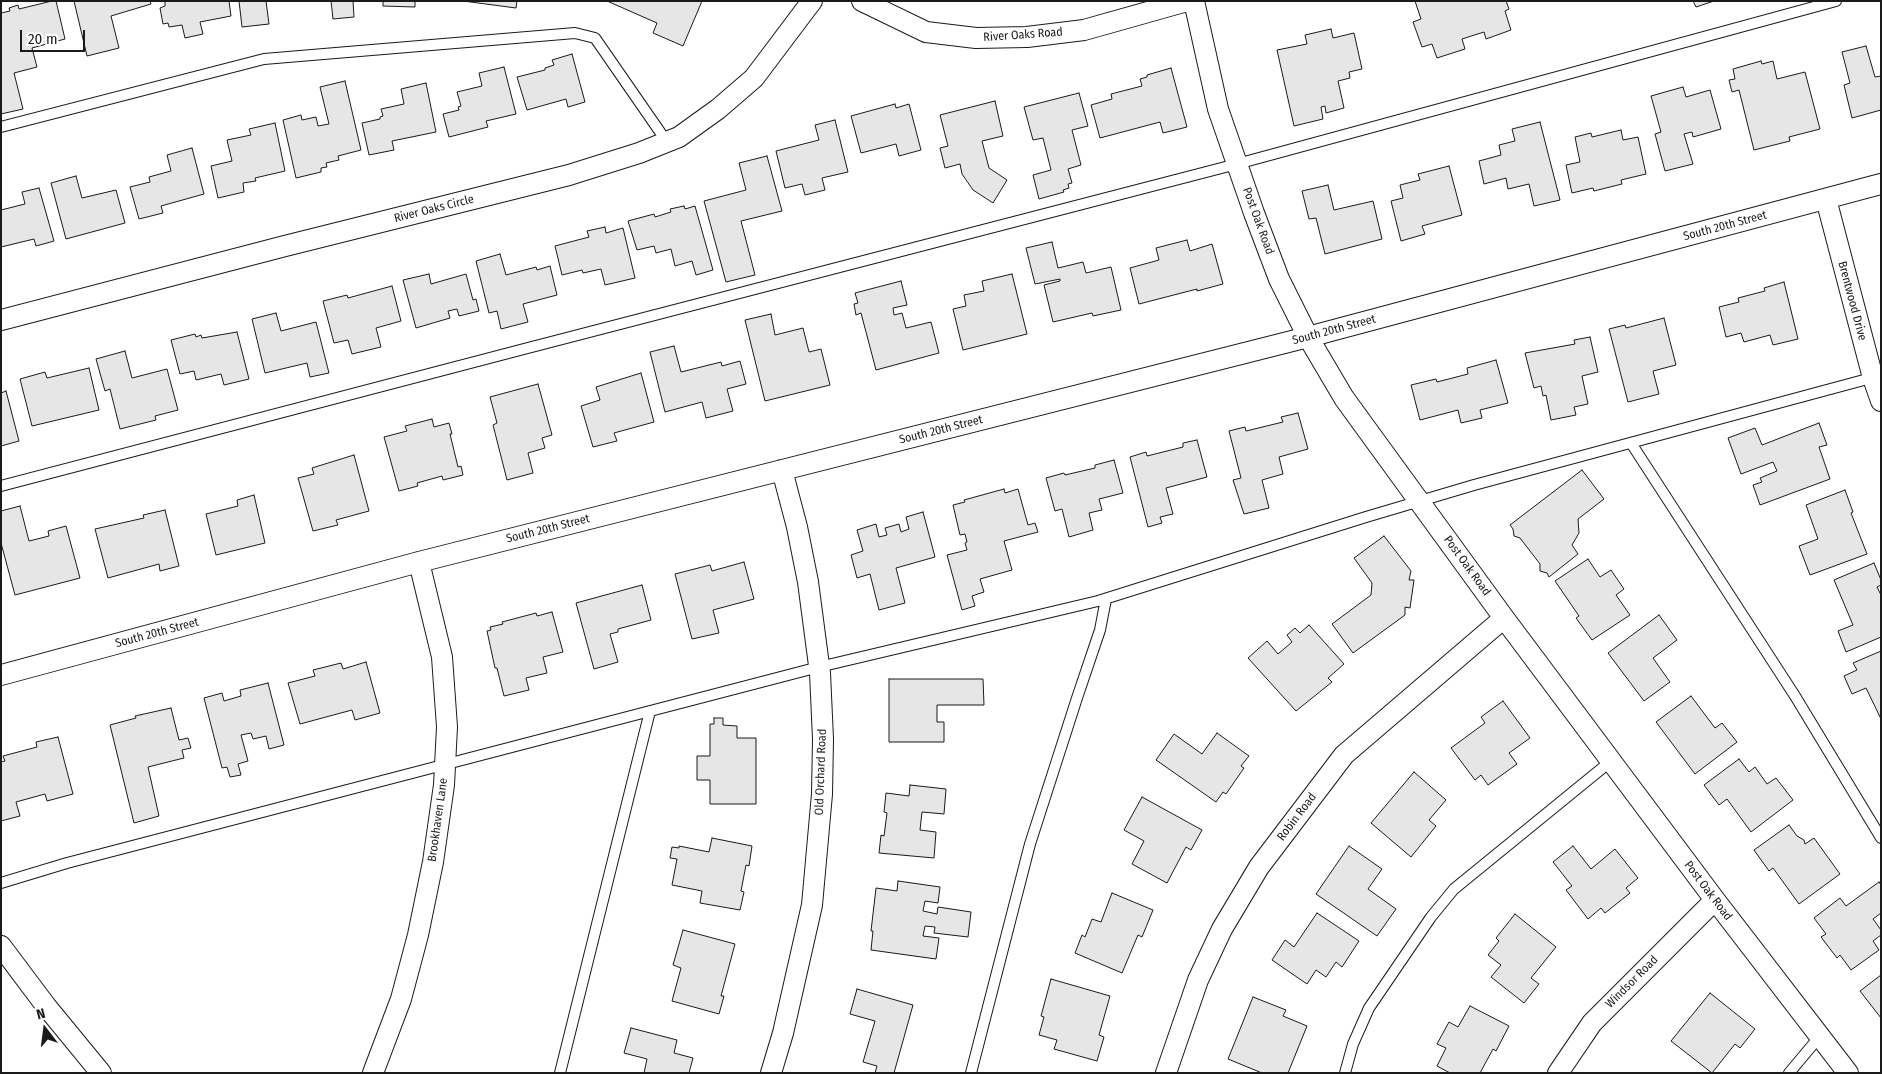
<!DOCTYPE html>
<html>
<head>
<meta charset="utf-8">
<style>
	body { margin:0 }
	#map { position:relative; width:1882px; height:1074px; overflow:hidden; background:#fff; font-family:"Fira Sans Condensed",sans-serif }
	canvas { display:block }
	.frame { position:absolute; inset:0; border:2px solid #1a1a1a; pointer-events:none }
	.north { position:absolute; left:20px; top:1004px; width:50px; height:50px; -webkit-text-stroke:4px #fff; paint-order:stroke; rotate:345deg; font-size:14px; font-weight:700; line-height:20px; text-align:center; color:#1a1a1a }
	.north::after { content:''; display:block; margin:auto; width:18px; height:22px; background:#1a1a1a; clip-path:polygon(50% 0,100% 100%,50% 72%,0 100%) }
	.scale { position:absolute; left:20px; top:30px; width:65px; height:22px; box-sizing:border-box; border:2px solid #1a1a1a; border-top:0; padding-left:6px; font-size:15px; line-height:18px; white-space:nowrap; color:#1a1a1a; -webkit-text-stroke:4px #fff; paint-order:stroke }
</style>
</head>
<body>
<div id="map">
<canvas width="1882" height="1074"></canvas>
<div class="frame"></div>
<div class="north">N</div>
<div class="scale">20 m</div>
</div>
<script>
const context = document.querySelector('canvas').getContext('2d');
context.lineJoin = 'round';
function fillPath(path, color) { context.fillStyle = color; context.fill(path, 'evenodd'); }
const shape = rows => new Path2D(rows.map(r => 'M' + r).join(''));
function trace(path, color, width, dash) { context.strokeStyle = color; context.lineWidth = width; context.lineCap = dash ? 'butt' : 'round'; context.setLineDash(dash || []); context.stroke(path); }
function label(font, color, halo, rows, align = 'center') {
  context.font = font + ' "Fira Sans Condensed",sans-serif'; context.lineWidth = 4; context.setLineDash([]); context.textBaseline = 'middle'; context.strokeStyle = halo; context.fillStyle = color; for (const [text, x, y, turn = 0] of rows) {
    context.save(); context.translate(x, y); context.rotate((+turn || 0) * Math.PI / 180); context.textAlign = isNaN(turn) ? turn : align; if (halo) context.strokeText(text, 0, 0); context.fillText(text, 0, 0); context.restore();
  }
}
const building = shape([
	[52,1,56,1,65,39,32,48,37,67,14,73,23,109,1,114,1,13,10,11,9,8,18,5,19,9,52,1],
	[74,1,150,1,151,4,111,16,119,48,87,56,74,1],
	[165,1,229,1,231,16,200,22,203,34,185,38,182,25,169,27,168,23,163,24,160,8,165,6,165,1],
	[239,1,266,1,269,24,242,27,239,1],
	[331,1,353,1,354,17,333,19,331,1],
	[383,1,415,1,415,7,383,6,383,1],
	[463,1,517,1,516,8,463,1],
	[607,1,702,1,683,46,653,33,657,23,607,1],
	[1415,1,1506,1,1509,9,1505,11,1511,30,1486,39,1484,32,1462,39,1465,49,1437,58,1432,44,1422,47,1413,22,1421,19,1415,1],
	[1693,1,1714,1,1696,7,1693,1],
	[1331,29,1333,38,1354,33,1362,69,1349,72,1350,78,1338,81,1344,108,1326,113,1325,106,1321,107,1323,119,1294,126,1277,50,1307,44,1305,35,1331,29],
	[1866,46,1875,77,1881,76,1881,110,1852,118,1844,85,1850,83,1842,52,1866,46],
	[572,54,585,102,568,107,566,99,527,110,517,77,545,70,545,68,554,65,552,60,572,54],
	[1761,61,1762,64,1773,61,1777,79,1805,72,1820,129,1789,137,1790,141,1754,150,1739,90,1732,92,1729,80,1735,79,1733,69,1761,61],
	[504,67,516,114,486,121,488,127,449,137,443,114,459,110,458,107,461,106,457,92,482,86,479,73,504,67],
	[1171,68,1187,127,1163,133,1160,122,1100,138,1091,105,1112,99,1111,94,1142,86,1140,79,1147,77,1147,75,1171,68],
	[345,81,361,150,338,156,339,160,326,163,327,167,321,168,321,172,296,178,283,120,301,115,302,120,316,117,318,126,329,124,320,87,345,81],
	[426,83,436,132,392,141,394,150,369,155,362,123,380,119,380,117,383,116,381,109,404,104,401,89,426,83],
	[1683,87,1686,97,1710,90,1721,129,1693,137,1692,132,1684,134,1693,164,1665,171,1655,134,1661,132,1651,96,1683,87],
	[1079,93,1088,126,1072,130,1081,165,1068,169,1072,183,1068,184,1069,188,1063,190,1064,192,1039,199,1033,175,1051,170,1043,138,1033,140,1024,107,1079,93],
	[995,101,1003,136,982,141,989,168,1007,180,993,203,973,190,962,174,960,164,945,168,940,148,948,146,940,115,995,101],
	[895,104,896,108,909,104,921,150,899,156,896,144,861,153,851,116,895,104],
	[835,120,848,172,822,178,825,190,805,195,802,184,785,188,776,151,819,140,815,125,835,120],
	[1540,122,1560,200,1534,206,1529,184,1508,189,1506,178,1484,184,1479,161,1501,155,1499,145,1515,141,1512,129,1540,122],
	[275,123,285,171,255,178,256,181,243,183,244,192,218,198,211,166,232,161,227,140,251,135,249,129,275,123],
	[1621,130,1623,140,1638,137,1646,174,1621,180,1622,184,1594,191,1593,188,1572,193,1566,165,1580,162,1575,137,1591,133,1592,137,1621,130],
	[192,148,204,194,161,206,163,213,139,219,130,187,150,182,149,177,171,171,167,155,192,148],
	[767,156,782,211,741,221,755,275,726,282,704,201,746,190,739,163,767,156],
	[1449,166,1462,215,1422,226,1425,234,1401,241,1391,201,1403,198,1400,185,1420,180,1418,174,1449,166],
	[76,176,82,198,116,190,125,223,66,239,51,183,76,176],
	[1328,185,1334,210,1373,201,1382,239,1325,254,1316,218,1309,219,1302,191,1328,185],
	[39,188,54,241,36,246,34,239,1,247,1,210,25,204,22,192,39,188],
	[684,206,685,209,695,206,713,270,696,275,692,261,675,266,671,249,656,253,654,246,637,250,628,221,654,214,655,217,671,212,670,209,684,206],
	[605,227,606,233,623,228,635,278,605,285,601,269,583,273,582,270,562,275,555,246,589,237,587,231,605,227],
	[1187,240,1190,251,1212,244,1223,284,1197,291,1197,289,1139,304,1130,268,1159,260,1156,248,1187,240],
	[1052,242,1058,268,1083,262,1086,273,1111,267,1121,310,1093,316,1092,313,1053,322,1044,285,1060,281,1060,279,1035,284,1026,248,1052,242],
	[500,254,506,275,536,267,537,270,550,266,557,295,523,304,528,322,501,329,497,311,489,313,476,261,500,254],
	[429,274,431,284,466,274,473,300,476,299,479,311,459,316,457,309,448,311,450,318,416,328,403,280,429,274],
	[1012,274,1027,334,963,350,953,309,966,306,964,295,984,291,982,281,1012,274],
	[901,281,907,305,893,308,894,315,902,313,906,328,931,322,939,353,876,370,861,313,856,315,854,304,858,303,855,293,901,281],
	[1784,282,1798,339,1773,345,1770,335,1744,342,1741,333,1726,337,1719,307,1739,302,1738,298,1765,291,1764,288,1784,282],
	[392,286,401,321,376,328,381,347,352,354,348,340,334,343,323,301,347,295,348,298,392,286],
	[276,313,281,331,316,322,329,373,310,377,307,363,265,373,252,319,276,313],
	[771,314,775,335,803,328,809,352,821,349,830,385,765,401,745,320,771,314],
	[1664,318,1676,365,1653,371,1659,394,1628,402,1609,329,1625,325,1626,328,1664,318],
	[237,332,249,379,224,385,221,374,196,380,194,371,180,374,171,340,195,334,196,337,201,335,202,338,237,332],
	[1590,337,1598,372,1582,376,1588,404,1574,407,1576,415,1551,420,1546,395,1543,396,1541,386,1534,388,1525,353,1575,344,1574,340,1590,337],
	[674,346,681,372,721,362,722,366,740,361,746,384,727,389,733,411,706,418,702,402,665,412,650,352,674,346],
	[125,351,132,378,167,369,178,410,155,416,156,420,120,429,110,389,105,391,96,359,125,351],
	[1496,360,1508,403,1480,410,1482,418,1461,423,1458,410,1420,420,1411,385,1436,379,1437,382,1468,374,1467,368,1496,360],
	[89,368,99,410,32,426,20,379,45,372,47,378,89,368],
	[641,373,654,422,614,433,617,441,593,447,581,406,600,400,596,387,641,373],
	[538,384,552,435,542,438,545,448,528,453,533,473,507,480,493,425,497,423,490,397,538,384],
	[6,391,19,441,1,446,1,393,6,391],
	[1298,413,1308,449,1279,457,1283,474,1262,480,1269,508,1244,514,1233,480,1241,478,1229,431,1245,427,1246,431,1283,422,1281,417,1298,413],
	[432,419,434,427,449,423,452,434,450,434,458,467,461,466,463,475,443,480,442,476,417,483,418,486,399,491,384,437,407,431,405,426,432,419],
	[1819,423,1827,445,1819,447,1830,479,1760,505,1753,485,1762,482,1760,478,1777,471,1773,462,1741,474,1728,438,1755,428,1762,445,1819,423],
	[1197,440,1207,477,1166,488,1173,514,1160,517,1162,523,1148,527,1130,457,1146,452,1147,456,1183,447,1183,443,1197,440],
	[354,455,369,511,336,520,338,525,313,531,298,478,314,474,312,468,354,455],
	[1114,460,1123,493,1099,499,1102,510,1089,513,1093,530,1069,537,1062,509,1055,511,1046,478,1064,473,1065,475,1095,468,1095,465,1114,460],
	[1582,470,1604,499,1578,519,1579,533,1572,545,1578,554,1549,577,1547,573,1540,571,1540,564,1520,538,1514,536,1513,529,1510,525,1582,470],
	[1004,489,1005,493,1018,489,1028,525,1035,523,1038,532,1004,541,1012,570,980,579,984,592,972,596,975,606,962,610,947,555,967,550,965,543,967,542,965,534,960,535,953,505,965,502,964,500,1004,489],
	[1845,490,1853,512,1851,513,1867,554,1810,575,1799,546,1818,539,1806,505,1845,490],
	[254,495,265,543,216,555,206,514,238,506,237,500,254,495],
	[20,506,29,541,49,536,48,531,66,526,80,578,15,595,1,543,1,511,20,506],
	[165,510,179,566,160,571,159,564,108,578,95,529,144,518,143,515,165,510],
	[923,512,935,557,896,568,905,603,879,610,870,574,857,578,851,555,863,551,857,530,876,524,879,537,887,535,885,528,899,524,901,532,909,529,906,517,923,512],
	[1384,536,1411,571,1409,580,1414,580,1410,608,1405,607,1405,615,1353,653,1332,624,1371,595,1372,583,1354,558,1384,536],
	[1588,559,1600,577,1611,570,1624,589,1616,595,1630,615,1592,640,1576,618,1579,616,1555,581,1588,559],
	[744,562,754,599,713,610,719,633,692,639,675,574,710,565,712,571,744,562],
	[1874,563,1881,580,1881,585,1877,587,1881,595,1881,637,1846,652,1838,631,1853,625,1834,580,1874,563],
	[642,585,651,620,618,629,618,632,610,634,618,662,594,669,576,603,642,585],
	[552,612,563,652,543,657,547,673,526,678,529,690,504,696,497,668,495,668,487,631,491,630,490,627,503,624,502,622,536,613,537,616,552,612],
	[1659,615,1677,640,1653,658,1670,682,1644,701,1608,653,1659,615],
	[1309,625,1344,664,1328,678,1332,682,1296,711,1248,658,1267,641,1278,654,1292,642,1287,635,1295,628,1300,633,1309,625],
	[1881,651,1881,719,1866,688,1852,694,1844,676,1857,670,1853,663,1881,651],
	[366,662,380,713,355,720,352,710,300,724,288,683,315,676,313,670,341,663,343,669,366,662],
	[889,679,983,679,984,705,937,705,937,722,944,722,944,742,889,742,889,679],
	[268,683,284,745,269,749,266,736,253,739,251,733,241,735,248,761,238,764,241,775,230,777,227,767,222,768,204,698,222,693,224,701,241,696,240,690,268,683],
	[1691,696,1715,728,1722,723,1737,742,1695,774,1656,722,1691,696],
	[1503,701,1530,738,1509,753,1517,764,1488,785,1481,775,1475,780,1451,748,1485,723,1481,717,1503,701],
	[171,708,179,740,188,738,191,748,182,750,184,758,148,767,159,816,134,823,110,725,136,718,135,716,171,708],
	[714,718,723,718,723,725,737,726,737,738,756,738,756,804,710,804,710,780,697,780,697,756,710,756,710,724,714,724,714,718],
	[1217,733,1249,756,1241,766,1244,768,1226,794,1223,792,1216,802,1156,760,1174,734,1202,754,1217,733],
	[58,737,73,794,47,801,45,794,16,802,20,816,1,821,1,762,5,761,3,756,37,747,36,742,58,737],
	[1739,759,1749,772,1755,767,1767,784,1776,778,1793,800,1751,832,1727,799,1719,805,1704,785,1739,759],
	[1414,772,1446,800,1429,820,1436,826,1411,857,1371,823,1414,772],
	[910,785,946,789,944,814,922,812,920,830,936,832,934,858,879,853,881,835,884,836,887,813,884,812,886,793,909,796,910,785],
	[1142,797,1202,830,1191,850,1186,847,1167,883,1132,864,1144,841,1124,830,1142,797],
	[1789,825,1797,836,1804,840,1805,844,1814,838,1840,874,1799,904,1773,868,1769,871,1754,850,1789,825],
	[712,838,752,846,749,866,746,865,741,891,744,892,740,910,700,903,702,891,672,885,677,859,670,858,672,847,679,848,679,846,709,852,712,838],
	[1349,846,1382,869,1368,889,1396,909,1377,936,1316,894,1349,846],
	[1573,846,1591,869,1615,849,1638,878,1626,888,1630,893,1605,913,1601,908,1588,919,1566,890,1572,886,1553,862,1573,846],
	[898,881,940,887,938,903,925,901,923,911,937,914,938,907,971,912,968,937,934,933,935,927,925,926,923,936,939,938,936,959,871,950,873,931,871,931,876,888,897,891,898,881],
	[1879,882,1881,885,1881,913,1873,919,1881,930,1881,935,1873,941,1879,950,1851,970,1840,955,1837,958,1821,937,1826,934,1814,918,1840,898,1846,906,1879,882],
	[1112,893,1153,910,1142,937,1138,935,1122,973,1075,953,1082,935,1085,937,1092,919,1101,922,1112,893],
	[1317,913,1359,941,1342,967,1336,962,1326,977,1316,970,1307,984,1272,960,1285,940,1294,947,1317,913],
	[1515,914,1556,947,1531,978,1539,984,1524,1003,1491,977,1501,965,1488,955,1499,941,1496,938,1515,914],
	[683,930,735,944,721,996,724,996,719,1014,672,1001,681,968,673,965,683,930],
	[1881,975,1881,1018,1860,991,1881,975],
	[1051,979,1110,996,1099,1035,1104,1037,1097,1061,1054,1049,1057,1040,1039,1035,1044,1017,1041,1016,1051,979],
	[857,989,913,1005,894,1073,875,1073,877,1066,863,1062,875,1021,850,1014,857,989],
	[1710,993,1755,1029,1740,1048,1735,1044,1712,1073,1671,1041,1710,993],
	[1253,997,1286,1010,1283,1016,1307,1026,1288,1073,1262,1073,1228,1059,1253,997],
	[1470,1006,1509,1026,1496,1051,1493,1049,1480,1073,1450,1073,1437,1066,1446,1048,1437,1044,1449,1022,1458,1027,1470,1006],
	[631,1028,677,1040,674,1053,693,1058,689,1073,644,1073,647,1059,624,1053,631,1028]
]);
fillPath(building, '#e6e6e6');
trace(building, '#1a1a1a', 1);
const lane = shape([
	[1,127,264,59,575,33,595,38,667,142],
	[1631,443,1795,696,1881,838],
	[1,486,524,349,1237,164,1836,1],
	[1,883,67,863,819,667,1098,601,1366,517,1474,485,1875,377],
	[560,1073,650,711],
	[971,1073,1030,844,1077,698,1100,630,1106,599],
	[1345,1073,1353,1044,1369,1008,1431,917,1454,889,1611,761],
	[1789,1073,1820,1036]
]);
const street = shape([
	[862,1,926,32,976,38,1027,37,1084,30,1187,1],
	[1194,1,1218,109,1254,213,1279,279,1308,337,1344,398,1504,618,1715,900,1848,1073],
	[1826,199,1873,378,1881,401],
	[1,320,285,246,569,175,639,153,679,137,718,109,754,78,812,1],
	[1,675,419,562,1308,337,1881,184],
	[1,946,46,1006,101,1073],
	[373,1073,401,999,418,935,433,862,444,785,447,727,442,657,419,562],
	[771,1073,783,1033,812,905,822,794,823,739,820,673,808,582,797,527,782,470],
	[1166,1073,1198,980,1222,929,1259,867,1344,755,1504,618],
	[1558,1073,1592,1023,1715,900]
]);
trace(lane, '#1a1a1a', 12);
trace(street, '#1a1a1a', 22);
trace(lane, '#fff', 10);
trace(street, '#fff', 20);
label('12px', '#1a1a1a', '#fff', [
	["River Oaks Road",1023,35,-4],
	["River Oaks Circle",434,209,-14],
	["Post Oak Road",1258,221,70],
	["South 20th Street",1725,226,-15],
	["Brentwood Drive",1852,301,75],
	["South 20th Street",1334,330,-15],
	["South 20th Street",941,430,-14],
	["South 20th Street",548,529,-14],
	["Post Oak Road",1467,566,54],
	["South 20th Street",157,633,-15],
	["Old Orchard Road",821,772,-88],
	["Robin Road",1297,817,-53],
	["Brookhaven Lane",438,820,-82],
	["Post Oak Road",1708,891,53],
	["Windsor Road",1632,982,-45]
]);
</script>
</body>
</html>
